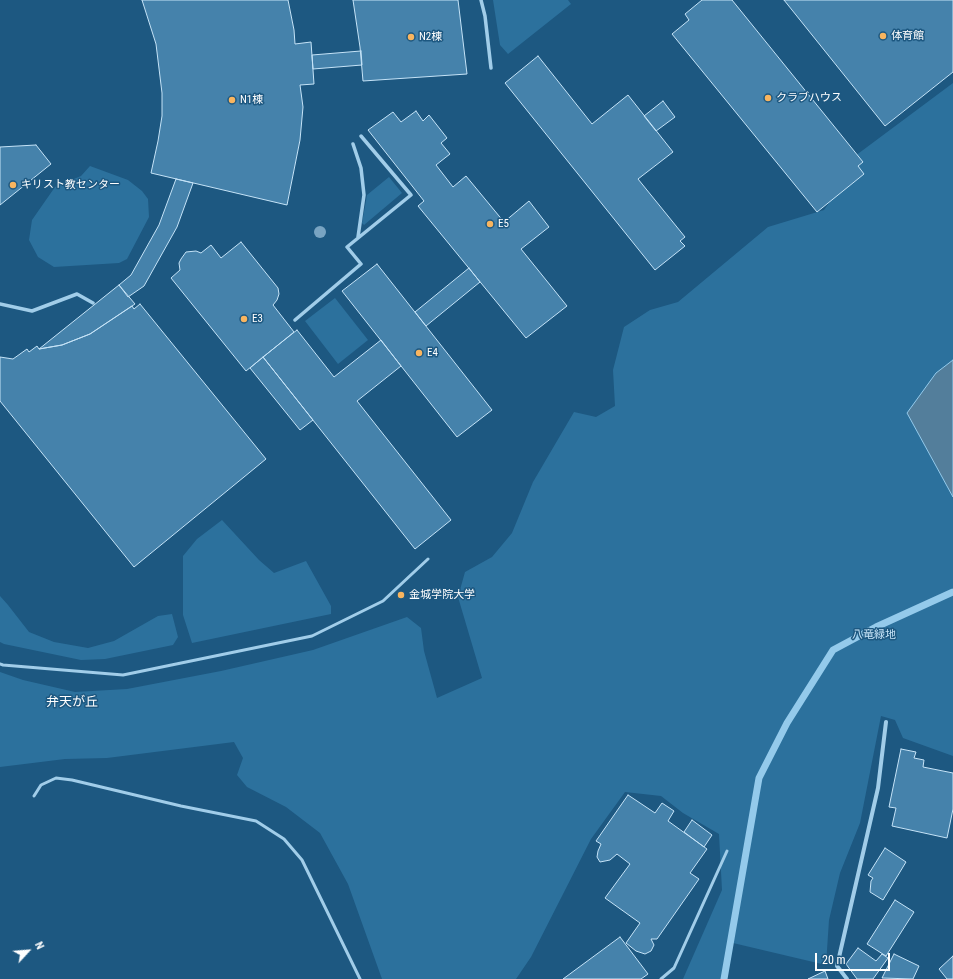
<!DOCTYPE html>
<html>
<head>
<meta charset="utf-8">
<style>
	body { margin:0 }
	#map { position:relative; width:953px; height:979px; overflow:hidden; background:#1d5881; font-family:"Roboto Condensed",sans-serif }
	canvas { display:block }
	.north { position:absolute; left:8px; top:931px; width:40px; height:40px; -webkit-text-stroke:3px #1d5881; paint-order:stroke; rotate:64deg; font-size:11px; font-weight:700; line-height:16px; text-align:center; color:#fff }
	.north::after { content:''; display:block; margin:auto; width:14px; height:18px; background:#fff; clip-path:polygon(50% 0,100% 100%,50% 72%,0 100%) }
	.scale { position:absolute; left:815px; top:953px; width:75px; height:18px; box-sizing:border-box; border:2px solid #fff; border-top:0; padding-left:5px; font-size:12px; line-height:14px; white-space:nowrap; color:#fff; -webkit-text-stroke:3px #1d5881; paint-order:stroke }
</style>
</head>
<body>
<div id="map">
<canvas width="953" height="979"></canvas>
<div class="north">N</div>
<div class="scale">20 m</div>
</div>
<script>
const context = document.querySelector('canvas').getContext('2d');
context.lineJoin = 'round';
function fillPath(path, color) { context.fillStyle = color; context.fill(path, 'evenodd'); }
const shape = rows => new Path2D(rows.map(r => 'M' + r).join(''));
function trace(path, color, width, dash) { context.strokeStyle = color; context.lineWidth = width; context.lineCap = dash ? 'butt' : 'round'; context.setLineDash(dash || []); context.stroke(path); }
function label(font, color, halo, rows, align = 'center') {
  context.font = font + ' "Roboto Condensed","Noto Sans JP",sans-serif'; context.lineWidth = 3; context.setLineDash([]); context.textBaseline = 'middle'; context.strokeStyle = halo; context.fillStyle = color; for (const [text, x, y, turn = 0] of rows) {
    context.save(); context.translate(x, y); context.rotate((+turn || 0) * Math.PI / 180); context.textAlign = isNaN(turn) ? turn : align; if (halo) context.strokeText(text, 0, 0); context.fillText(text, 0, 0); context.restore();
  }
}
fillPath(shape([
	[493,0,568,0,571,4,508,54,500,45],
	[953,83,953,756,903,738,895,720,881,716,860,823,840,873,829,920,826,965,733,943,727,965,722,979,683,979,722,890,719,834,683,813,661,796,625,792,591,839,531,957,516,979,382,979,348,884,320,833,286,807,247,787,237,775,243,758,234,742,107,758,65,759,0,767,0,672,23,680,75,692,127,689,221,671,313,650,407,617,421,628,424,651,437,698,482,678,458,597,465,572,492,557,512,533,533,482,574,412,596,417,615,406,613,370,624,327,650,310,678,302,768,227,824,210,839,189,851,159],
	[90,166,128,180,142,191,148,199,149,217,127,259,119,263,54,267,38,257,29,240,32,220,55,187,81,176],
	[389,177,402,193,364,225,362,223,367,195],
	[335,298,368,340,338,364,305,321],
	[222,520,259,560,274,573,306,561,331,606,331,614,192,643,183,615,183,556,197,539],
	[0,596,8,605,29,632,54,642,88,648,114,641,158,616,172,614,178,637,173,645,105,659,81,660,4,644,0,642]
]), '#2c719d');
const water = shape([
	[953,360,953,497,907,413,936,373,953,360]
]);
fillPath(water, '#537e9b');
trace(water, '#94caeb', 1);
trace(shape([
	[724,979,759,778,787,723,833,650,876,627,953,592]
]), '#94caeb', 7);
const building = shape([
	[142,0,288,0,294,30,295,44,311,42,314,84,300,85,303,107,300,140,287,205,151,173,158,141,162,116,162,93,156,44,142,0],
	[353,0,458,0,467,74,363,81,360,47,353,0],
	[702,0,732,0,863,162,858,166,864,174,817,212,672,34,689,20,685,14,702,0],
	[784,0,953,0,953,72,885,126,784,0],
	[361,51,362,65,313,69,312,55,361,51],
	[538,56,592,124,628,95,673,152,638,179,685,237,680,241,685,246,655,270,505,83,538,56],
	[663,101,675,117,656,131,644,116,663,101],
	[416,111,423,121,429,115,447,138,441,143,450,154,436,165,453,187,466,176,504,222,529,201,549,227,521,249,567,306,526,338,418,206,424,201,368,130,393,112,401,122,416,111],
	[36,145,51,164,0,205,0,147,36,145],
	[176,179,193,183,177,227,144,286,128,297,119,285,131,275,159,225,176,179],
	[241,242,278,288,279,294,277,300,273,305,294,332,246,371,171,278,180,270,179,263,181,259,186,252,196,251,201,253,211,245,221,258,241,242],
	[377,264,492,410,457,437,342,291,377,264],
	[469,268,480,282,426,326,415,312,469,268],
	[119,285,135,304,90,334,62,345,39,349,119,285],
	[140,304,266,459,134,567,0,401,0,357,13,359,27,349,29,352,37,346,39,349,62,345,90,334,132,306,134,309,140,304],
	[297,330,334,377,381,340,401,366,357,401,451,520,415,549,263,357,297,330],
	[263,357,313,420,300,430,250,368,263,357],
	[901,749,916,752,914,758,924,760,923,767,953,773,953,809,947,838,892,826,896,808,889,807,901,749],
	[628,795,655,813,662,803,674,811,668,821,707,849,690,873,699,879,657,939,651,939,654,945,651,951,645,954,636,951,626,943,640,923,605,898,630,864,617,854,610,860,600,862,597,857,598,851,601,844,596,841,628,795],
	[692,820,712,835,704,847,684,832,692,820],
	[885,848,906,862,883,900,870,892,871,881,873,878,868,875,885,848],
	[895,900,914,912,886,956,867,944,895,900],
	[620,937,648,974,641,979,563,979,620,937],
	[858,948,876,961,882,954,888,958,873,979,857,979,846,964,858,948],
	[894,954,919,966,913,979,882,978,894,954],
	[953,956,953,979,947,979,939,969,953,956],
	[825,971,828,979,808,979,825,971]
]);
fillPath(building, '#4582ab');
trace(building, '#c5e3f7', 1);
trace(shape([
	[0,664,3,665,123,675,312,636,383,601,428,559],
	[34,796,41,785,56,778,72,780,181,806,256,821,284,839,302,860,360,979],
	[661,979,674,968,727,851]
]), '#a1cde9', 3);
trace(shape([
	[481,0,485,16,491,68],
	[353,144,361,168,364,195,358,237],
	[0,304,32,311,77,294,93,303],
	[295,320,361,264,347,247,411,195,361,136]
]), '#a1cde9', 3.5);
trace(shape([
	[847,979,837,966,878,788,886,722]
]), '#a1cde9', 4);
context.fillStyle = '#79a4c2';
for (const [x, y] of [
	[320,232]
]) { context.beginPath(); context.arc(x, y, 6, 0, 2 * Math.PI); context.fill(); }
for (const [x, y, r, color] of [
	[883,36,4,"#f9b55f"],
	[411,37,4,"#f9b55f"],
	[768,98,4,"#f9b55f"],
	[232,100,4,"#f9b55f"],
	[13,185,4,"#f9b55f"],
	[490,224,4,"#f9b55f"],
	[244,319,4,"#f9b55f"],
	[419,353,4,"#f9b55f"],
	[401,595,4,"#f9b55f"]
]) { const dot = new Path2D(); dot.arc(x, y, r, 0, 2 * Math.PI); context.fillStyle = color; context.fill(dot); trace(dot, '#1d5881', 1.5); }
label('11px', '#fff', '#1d5881', [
	["体育館",891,36],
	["N2棟",419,37],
	["クラブハウス",776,98],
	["N1棟",240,100],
	["キリスト教センター",21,185],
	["E5",498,224],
	["E3",252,319],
	["E4",427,353],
	["金城学院大学",409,595]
], 'left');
label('11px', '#c5e3f7', '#1d5881', [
	["八竜緑地",874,635]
]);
label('13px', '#fff', '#1d5881', [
	["弁天が丘",72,703]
]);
</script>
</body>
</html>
